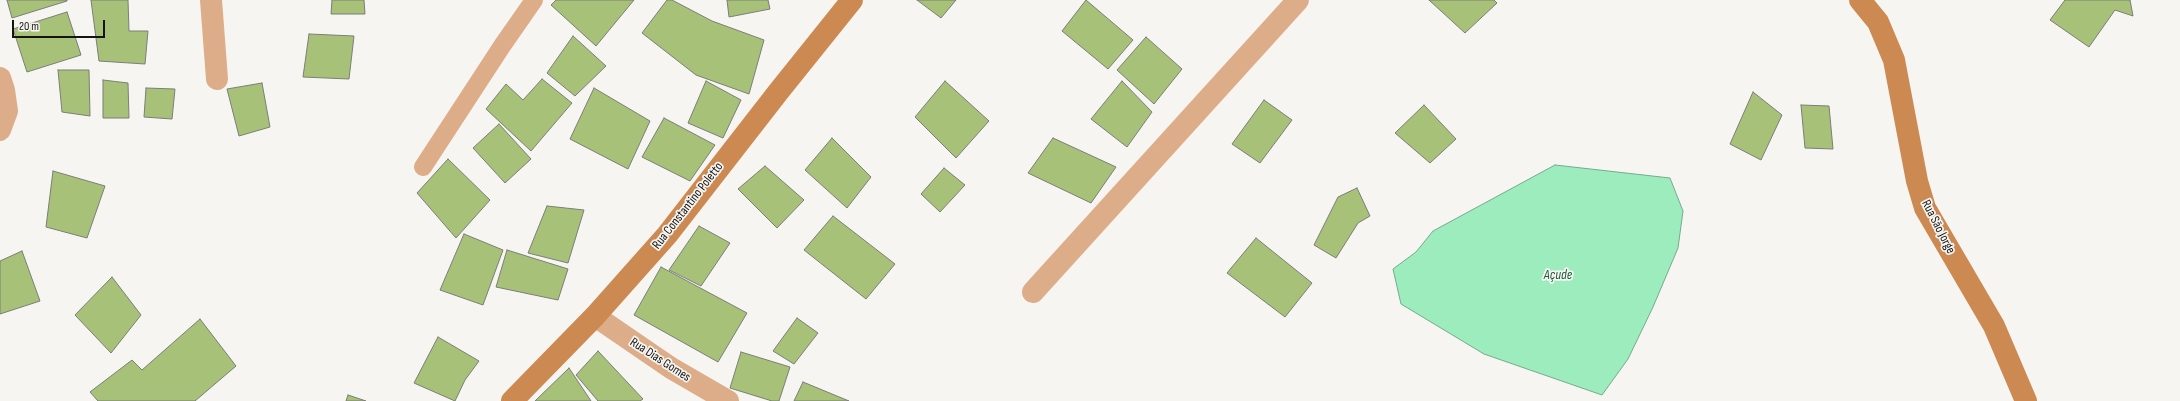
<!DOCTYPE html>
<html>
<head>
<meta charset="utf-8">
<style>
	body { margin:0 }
	#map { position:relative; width:2180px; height:401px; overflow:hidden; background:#f6f5f1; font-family:"Sofia Sans Condensed",sans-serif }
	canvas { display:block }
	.scale { position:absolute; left:12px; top:20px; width:93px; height:18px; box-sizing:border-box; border:2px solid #151413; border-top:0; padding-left:5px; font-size:12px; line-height:14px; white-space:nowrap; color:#151413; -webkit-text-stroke:3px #f6f5f1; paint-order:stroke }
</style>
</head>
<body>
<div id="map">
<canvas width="2180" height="401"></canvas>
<div class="scale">20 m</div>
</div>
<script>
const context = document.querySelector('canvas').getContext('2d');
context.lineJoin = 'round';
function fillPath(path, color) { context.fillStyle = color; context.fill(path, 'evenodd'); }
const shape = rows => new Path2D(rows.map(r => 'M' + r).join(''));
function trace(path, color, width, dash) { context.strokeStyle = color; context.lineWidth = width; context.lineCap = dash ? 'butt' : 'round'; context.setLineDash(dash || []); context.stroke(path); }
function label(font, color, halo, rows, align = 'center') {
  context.font = font + ' "Sofia Sans Condensed",sans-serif'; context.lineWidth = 3.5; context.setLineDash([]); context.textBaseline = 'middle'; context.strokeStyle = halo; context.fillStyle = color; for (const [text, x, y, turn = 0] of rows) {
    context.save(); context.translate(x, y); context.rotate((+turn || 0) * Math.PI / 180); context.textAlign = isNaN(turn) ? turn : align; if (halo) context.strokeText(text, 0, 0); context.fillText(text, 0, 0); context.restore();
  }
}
const water = shape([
	[1555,165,1670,178,1683,211,1678,248,1653,307,1628,359,1602,395,1484,354,1401,304,1393,269,1416,252,1433,231,1555,165]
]);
fillPath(water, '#9cecbe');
trace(water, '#74ab8b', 1);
const building = shape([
	[7,0,67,0,67,1,12,18,7,0],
	[91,0,128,0,129,31,148,31,145,64,99,61,91,0],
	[332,0,364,0,365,14,331,14,332,0],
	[556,0,634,0,596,46,551,5,556,0],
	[667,0,672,0,712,21,764,40,749,94,696,75,642,33,667,0],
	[727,0,768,0,770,9,729,17,727,0],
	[917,0,956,0,941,18,917,0],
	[1086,0,1133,40,1108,69,1062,31,1086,0],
	[1429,0,1494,0,1497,3,1465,33,1429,0],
	[2065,0,2130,0,2133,16,2115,10,2089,47,2050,20,2065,0],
	[67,12,81,55,27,72,13,29,67,12],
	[309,34,354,36,349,79,303,77,309,34],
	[573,36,606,66,575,96,547,73,573,36],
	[1146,37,1182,69,1154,104,1117,70,1146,37],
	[58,70,89,70,90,116,62,112,58,70],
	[542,79,572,103,531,151,486,109,506,84,523,100,542,79],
	[103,80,128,83,129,118,103,118,103,80],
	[706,81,741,100,723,138,688,123,706,81],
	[945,81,989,121,956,158,915,117,945,81],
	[1122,81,1152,112,1127,147,1091,119,1122,81],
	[262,83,270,127,239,136,227,89,262,83],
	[146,88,175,89,172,119,144,117,146,88],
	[594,88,650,121,628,169,570,139,594,88],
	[1753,92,1782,115,1761,160,1730,144,1753,92],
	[1264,100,1292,120,1260,163,1232,144,1264,100],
	[1424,105,1456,139,1430,163,1395,133,1424,105],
	[1801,105,1829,106,1833,149,1805,148,1801,105],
	[664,118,715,145,690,181,642,157,664,118],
	[499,124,531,159,505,183,473,148,499,124],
	[832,138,871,177,847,208,805,170,832,138],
	[1053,138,1116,167,1091,203,1028,173,1053,138],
	[448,159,490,200,456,238,417,193,448,159],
	[765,166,804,200,777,228,738,189,765,166],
	[944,168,965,185,940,212,921,194,944,168],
	[53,171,105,186,87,238,46,227,53,171],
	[1357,188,1370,216,1358,223,1336,258,1314,245,1338,197,1357,188],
	[547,206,584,210,568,263,528,253,547,206],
	[833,216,895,264,866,299,804,250,833,216],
	[699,226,730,243,701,286,669,270,699,226],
	[464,234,503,250,483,305,440,290,464,234],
	[1256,238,1312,283,1285,317,1227,273,1256,238],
	[507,250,568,269,558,300,496,287,507,250],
	[22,251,40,301,0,314,0,261,22,251],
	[661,267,747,313,718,362,634,315,661,267],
	[112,277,141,315,111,353,75,315,112,277],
	[797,318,818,333,794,364,773,351,797,318],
	[200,319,236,366,195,401,98,401,90,392,132,360,142,370,200,319],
	[438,337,479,361,465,380,455,401,414,383,438,337],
	[598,351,643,399,640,401,598,401,576,375,598,351],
	[741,352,790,367,779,401,772,401,730,388,741,352],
	[569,368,591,401,535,401,569,368],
	[803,382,849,401,794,401,803,382],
	[348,395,366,401,346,401,348,395]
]);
fillPath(building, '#a7c278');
trace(building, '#7b7d79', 1);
trace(shape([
	[423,167,502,46,534,0]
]), '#ddad8a', 18);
trace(shape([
	[211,0,217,79],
	[0,78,4,90,7,111,0,130],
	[1033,292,1298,0],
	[595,316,671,368,728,401]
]), '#ddad8a', 22);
trace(shape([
	[1860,0,1878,22,1894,60,1917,181,1925,208,1994,326,2026,401],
	[512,401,595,316,667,235,779,91,852,0]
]), '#cd8952', 22);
label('13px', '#151413', '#f6f5f1', [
	["Rua Constantino Poletto",688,206,-52],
	["Rua São Jorge",1938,227,63],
	["Rua Dias Gomes",660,360,33]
]);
label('italic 14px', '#1c583a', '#f6f5f1', [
	["Açude",1558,275]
]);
</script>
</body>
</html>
